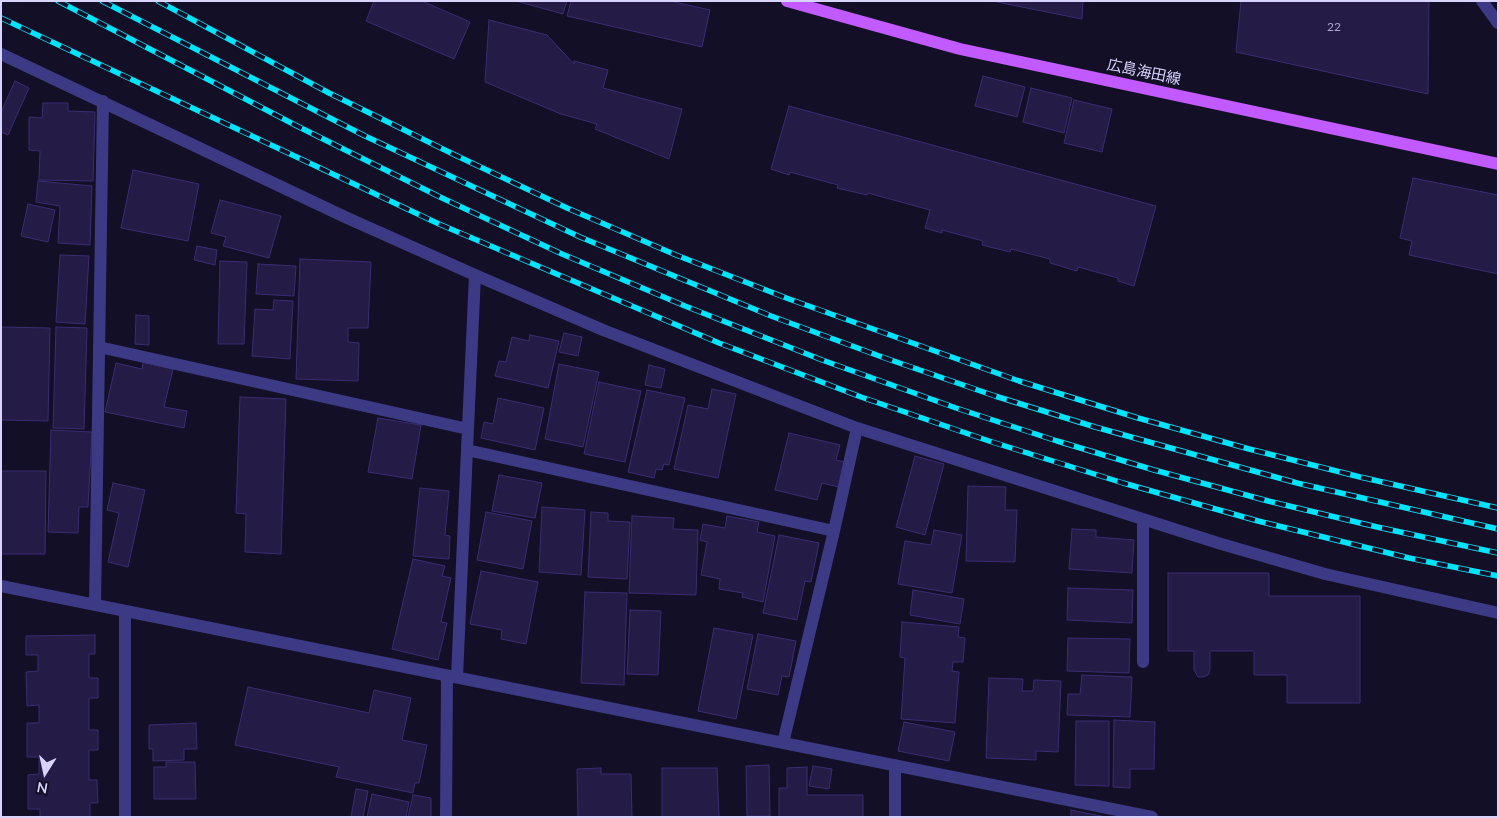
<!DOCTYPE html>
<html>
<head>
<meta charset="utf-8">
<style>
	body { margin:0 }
	#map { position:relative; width:1499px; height:818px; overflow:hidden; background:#130f26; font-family:Lato,sans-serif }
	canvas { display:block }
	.frame { position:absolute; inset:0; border:2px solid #d9d4ff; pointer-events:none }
	.north { position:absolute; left:20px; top:748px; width:50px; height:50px; -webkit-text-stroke:4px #130f26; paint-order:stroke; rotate:190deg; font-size:14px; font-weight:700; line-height:20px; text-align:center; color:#d9d4ff }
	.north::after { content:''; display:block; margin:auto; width:18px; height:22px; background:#d9d4ff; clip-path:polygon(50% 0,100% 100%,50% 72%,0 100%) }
</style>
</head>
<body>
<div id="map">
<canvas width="1499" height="818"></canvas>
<div class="frame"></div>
<div class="north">N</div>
</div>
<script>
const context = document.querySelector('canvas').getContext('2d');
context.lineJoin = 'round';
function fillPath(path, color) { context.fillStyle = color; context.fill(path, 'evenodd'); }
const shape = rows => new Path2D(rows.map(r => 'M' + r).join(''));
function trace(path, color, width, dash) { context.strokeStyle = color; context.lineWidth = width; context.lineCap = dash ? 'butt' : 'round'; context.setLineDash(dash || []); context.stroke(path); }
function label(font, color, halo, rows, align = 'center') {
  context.font = font + ' Lato,"Noto Sans JP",sans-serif'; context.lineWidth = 5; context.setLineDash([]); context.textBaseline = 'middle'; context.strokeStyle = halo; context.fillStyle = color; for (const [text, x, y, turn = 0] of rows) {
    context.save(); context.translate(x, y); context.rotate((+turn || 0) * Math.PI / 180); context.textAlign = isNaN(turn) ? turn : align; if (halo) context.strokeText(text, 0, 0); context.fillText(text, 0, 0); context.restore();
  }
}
const building = shape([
	[374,1,422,1,470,22,454,59,366,21,374,1],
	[516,1,567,1,563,14,516,1],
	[571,1,670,1,710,10,702,47,567,16,571,1],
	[992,1,1083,1,1082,19,992,1],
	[1241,1,1429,1,1428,94,1236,52,1241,1],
	[489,20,547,35,574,64,574,61,608,70,603,88,682,109,669,159,595,129,597,124,561,114,485,82,489,20],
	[983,76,1025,87,1017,117,975,106,983,76],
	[15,81,29,88,8,135,1,132,1,112,15,81],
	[1031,88,1072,98,1064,133,1023,122,1031,88],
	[1074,100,1112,109,1102,152,1064,143,1074,100],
	[43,103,68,103,68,111,95,112,93,181,39,180,40,151,29,150,29,117,42,118,43,103],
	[789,106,1156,206,1134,286,1118,281,1118,278,1078,267,1077,271,1050,263,1050,259,1011,249,1010,252,982,245,983,241,942,230,942,233,925,228,930,210,868,193,867,195,837,188,838,185,790,172,789,175,771,169,789,106],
	[133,170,199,184,188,241,121,228,133,170],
	[1413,178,1498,195,1498,274,1409,255,1412,241,1400,238,1413,178],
	[38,181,92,186,90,245,58,243,60,206,36,202,38,181],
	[220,200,281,216,269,258,223,246,226,237,211,233,220,200],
	[28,204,55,210,48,242,21,236,28,204],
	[197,246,217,250,215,265,194,260,197,246],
	[60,255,89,256,85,324,56,322,60,255],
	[300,259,371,262,368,328,348,328,348,342,359,343,358,381,296,379,300,259],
	[220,261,247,262,244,344,218,344,220,261],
	[258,264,296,266,294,296,256,294,258,264],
	[274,300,293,301,290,359,252,356,255,309,273,310,274,300],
	[136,315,149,316,149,345,135,344,136,315],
	[1,327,50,328,48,421,1,420,1,327],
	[56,327,87,328,84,429,53,428,56,327],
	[564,333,582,337,578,356,559,352,564,333],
	[530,335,559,341,548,388,495,376,499,361,506,362,512,337,529,341,530,335],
	[143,362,173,369,164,407,187,411,184,428,105,412,116,363,142,369,143,362],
	[559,364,599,372,583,447,545,439,559,364],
	[649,365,665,369,661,388,645,385,649,365],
	[599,382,641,391,625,462,584,454,599,382],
	[712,389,736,394,718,478,674,469,688,405,708,409,712,389],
	[647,390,685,398,669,465,664,464,662,470,656,469,654,478,628,472,647,390],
	[240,397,286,399,281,554,245,552,246,514,236,513,240,397],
	[498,398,544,408,535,450,481,438,484,422,493,424,498,398],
	[378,418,421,425,412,479,368,472,378,418],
	[51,430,92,432,88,507,79,507,78,533,48,532,51,430],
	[789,433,840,445,836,460,845,462,839,487,822,483,817,500,775,490,789,433],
	[915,456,944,464,925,535,896,527,915,456],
	[1,471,46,471,45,554,1,554,1,471],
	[499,475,542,483,535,518,492,511,499,475],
	[113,483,145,490,128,567,108,562,119,513,107,510,113,483],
	[968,486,1006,487,1005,510,1017,510,1015,562,966,561,968,486],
	[420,488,449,491,445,535,450,536,449,559,413,556,420,488],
	[542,507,585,510,581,575,539,572,542,507],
	[486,512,532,521,523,569,477,560,486,512],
	[591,512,608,513,608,521,630,522,627,579,588,577,591,512],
	[632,516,674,518,673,529,698,530,696,595,629,593,632,516],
	[727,516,759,522,757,532,775,536,763,602,742,597,743,593,719,589,720,579,701,575,707,542,700,540,703,524,725,528,727,516],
	[1072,529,1096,530,1096,537,1134,540,1132,573,1069,569,1072,529],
	[934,530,962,535,952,593,898,584,905,541,931,545,934,530],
	[779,535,819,543,811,582,805,581,797,620,763,613,779,535],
	[413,559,445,566,442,576,451,578,441,622,447,623,438,660,392,649,413,559],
	[481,571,538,582,526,644,501,639,502,630,470,624,481,571],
	[1168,573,1269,573,1269,596,1360,596,1360,703,1287,703,1287,675,1254,675,1254,651,1210,651,1210,670,1208,675,1203,677,1198,677,1194,670,1194,651,1168,651,1168,573],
	[1068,588,1133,590,1132,623,1067,620,1068,588],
	[913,590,964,599,960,624,910,615,913,590],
	[585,592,627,593,624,685,581,683,585,592],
	[630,610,661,611,658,675,627,674,630,610],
	[902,622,959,627,958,637,965,638,963,662,953,662,952,671,959,672,955,723,901,719,905,658,900,657,902,622],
	[714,628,753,635,736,719,698,711,714,628],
	[758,634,796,641,789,677,782,676,778,695,747,689,758,634],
	[95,635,95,654,89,654,89,678,98,678,98,698,89,698,89,730,98,730,98,750,89,750,89,780,97,780,98,803,90,803,90,817,40,817,40,809,28,809,28,775,39,774,39,757,27,757,27,723,39,723,39,705,27,706,26,672,38,671,38,655,26,655,26,636,95,635],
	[1068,638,1130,639,1129,673,1067,671,1068,638],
	[1082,675,1132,677,1130,717,1067,715,1068,694,1080,694,1082,675],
	[989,678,1023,679,1022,691,1033,691,1034,680,1061,681,1058,752,1036,751,1036,760,986,758,989,678],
	[248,687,369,713,374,690,411,698,402,740,427,745,419,783,415,783,413,793,336,777,339,767,235,745,248,687],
	[1114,720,1155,722,1154,769,1130,769,1130,788,1113,787,1114,720],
	[1076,721,1109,721,1109,786,1075,785,1076,721],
	[904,722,955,732,949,761,898,751,904,722],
	[196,723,197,749,184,749,184,760,153,761,153,749,149,749,149,725,196,723],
	[166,762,195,762,196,799,154,799,154,767,166,767,166,762],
	[769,765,770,816,747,816,746,766,769,765],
	[813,766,832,769,829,789,809,786,813,766],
	[807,767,807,795,863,795,863,817,779,817,779,788,787,788,787,768,807,767],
	[601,768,601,774,631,774,632,817,578,817,577,769,601,768],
	[662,768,717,768,719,817,662,817,662,768],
	[356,789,368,791,363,817,351,817,356,789],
	[372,794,409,802,406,817,367,817,372,794],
	[413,795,431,798,431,817,408,817,413,795],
	[1071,810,1106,817,1071,817,1071,810]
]);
fillPath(building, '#241b47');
trace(building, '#3b2d73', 1);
trace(shape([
	[1482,1,1498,23],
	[1,54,345,217,475,275,603,330,857,428,1218,543,1325,574,1498,613],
	[99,347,468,429],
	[467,450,475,275],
	[1143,520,1143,662],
	[1,586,1152,817],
	[95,605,103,101],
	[125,611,125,817],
	[457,677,467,450,834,531],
	[783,743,834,531,857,428],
	[895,765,895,817],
	[446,817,447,676]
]), '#3d3a85', 12);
trace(shape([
	[787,1,960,49,1498,164]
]), '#c25bff', 12);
const rail = shape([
	[58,1,297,126,442,198,562,254,685,306,822,360,956,408,1057,441,1154,470,1268,501,1377,527,1498,553],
	[102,1,365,136,580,237,771,316,882,357,995,396,1095,427,1297,483,1498,529],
	[158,1,329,93,455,155,567,208,676,255,789,299,1019,381,1138,418,1249,449,1360,477,1498,508],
	[1,18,439,224,719,343,861,397,989,441,1123,483,1258,521,1409,558,1498,576]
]);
trace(rail, '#00e5ff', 5.5);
trace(rail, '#130f26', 4, [11]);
label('12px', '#aca6d1', null, [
	["22",1334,27]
]);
label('15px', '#d9d4ff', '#130f26', [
	["広島海田線",1144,72,12]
]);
</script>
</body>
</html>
